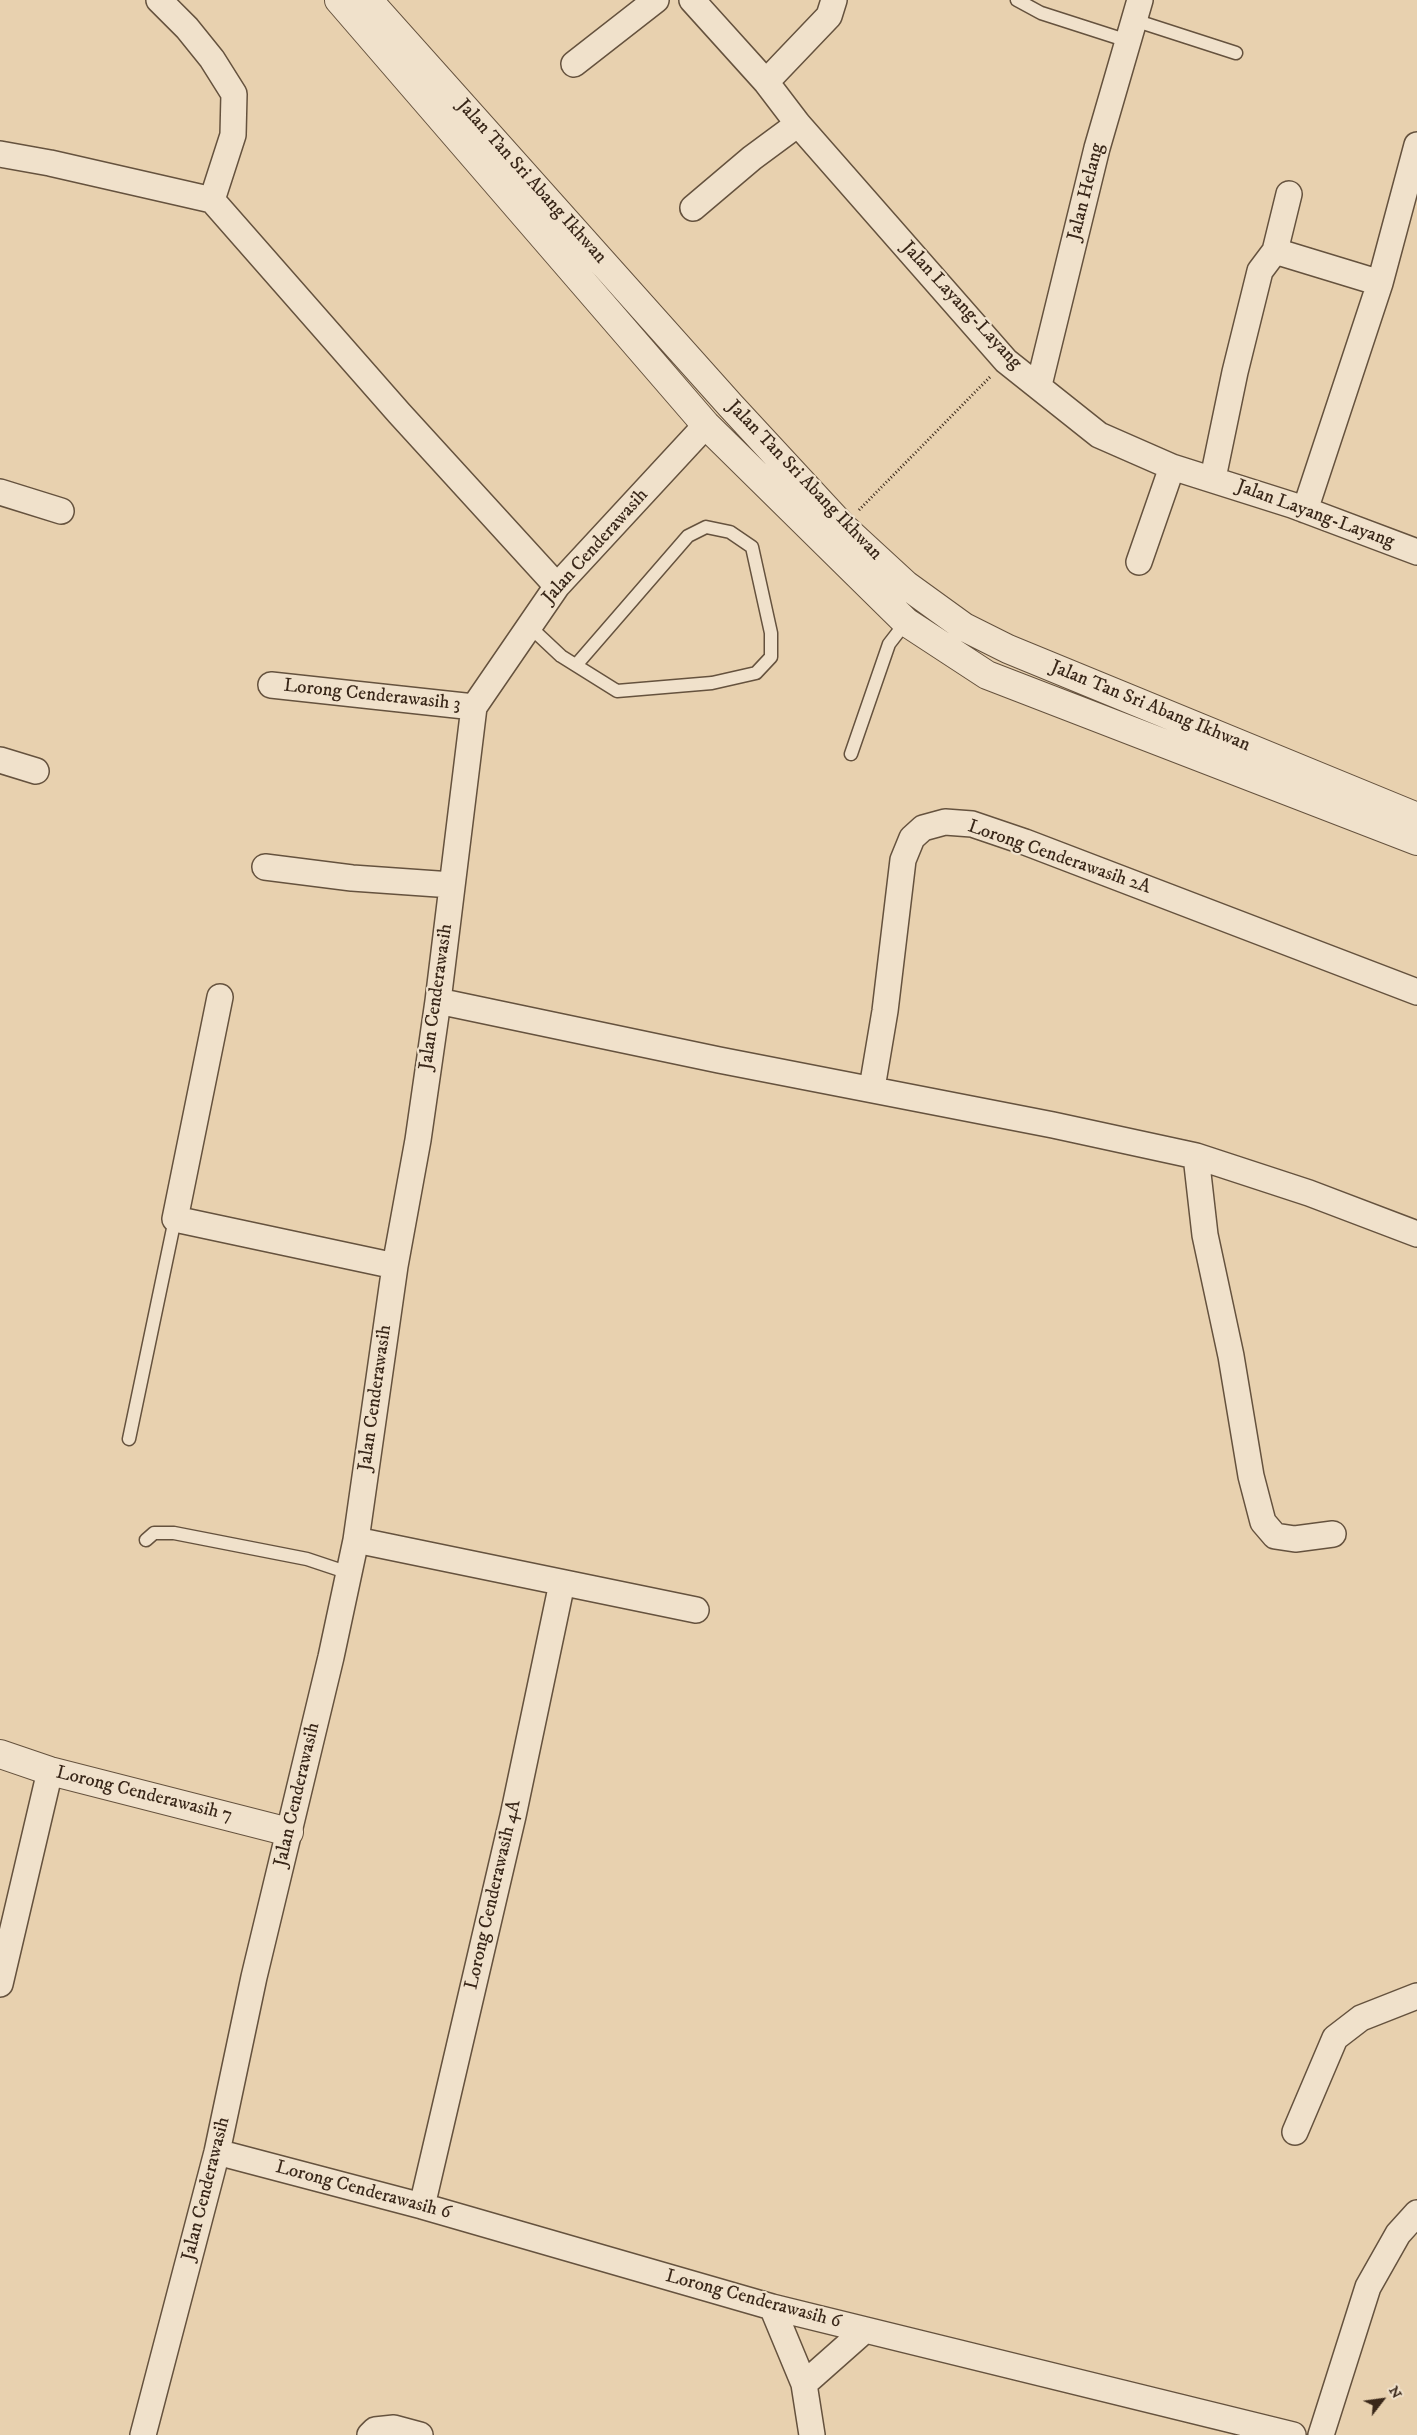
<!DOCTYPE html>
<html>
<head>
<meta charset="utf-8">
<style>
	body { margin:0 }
	#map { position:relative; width:1417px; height:2435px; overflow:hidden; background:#e8d1af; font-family:"IM FELL DW Pica",serif }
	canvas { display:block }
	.north { position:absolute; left:1357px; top:2375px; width:50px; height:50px; -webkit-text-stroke:4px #f0e1cb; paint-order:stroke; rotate:60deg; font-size:14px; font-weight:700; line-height:20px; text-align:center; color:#392719 }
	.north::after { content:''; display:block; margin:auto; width:18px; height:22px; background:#392719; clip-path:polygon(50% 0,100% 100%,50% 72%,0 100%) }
</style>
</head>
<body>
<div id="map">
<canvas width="1417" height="2435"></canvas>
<div class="north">N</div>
</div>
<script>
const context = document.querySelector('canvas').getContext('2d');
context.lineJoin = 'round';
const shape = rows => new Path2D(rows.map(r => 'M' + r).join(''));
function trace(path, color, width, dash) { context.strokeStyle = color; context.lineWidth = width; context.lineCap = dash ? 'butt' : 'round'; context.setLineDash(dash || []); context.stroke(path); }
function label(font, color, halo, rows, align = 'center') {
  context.font = font + ' "IM FELL DW Pica",serif'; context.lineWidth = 4.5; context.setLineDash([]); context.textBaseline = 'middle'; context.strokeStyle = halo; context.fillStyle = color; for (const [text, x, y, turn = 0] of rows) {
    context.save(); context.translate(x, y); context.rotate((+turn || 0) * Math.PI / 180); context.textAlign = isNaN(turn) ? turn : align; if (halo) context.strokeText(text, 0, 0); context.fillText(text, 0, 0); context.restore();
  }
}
const service = shape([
	[1017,0,1041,13,1128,41],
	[1134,20,1236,53],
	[529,626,561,656,617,691,712,683,756,673,771,657,771,633,752,547,730,532,706,527,688,536,577,664],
	[851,754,889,644,906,622],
	[129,1439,175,1219],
	[146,1540,154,1533,174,1533,307,1559,349,1573]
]);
const minor = shape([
	[159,0,187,28,212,59,234,94,233,135,212,200],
	[692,0,766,82,798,124,1006,361,1099,435,1172,467,1292,505,1417,552],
	[574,64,656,0],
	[766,82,829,16,834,0],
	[0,154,50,163,212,200,399,413,557,586],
	[693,208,752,158,798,124],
	[1275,251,1380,283],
	[1039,385,1097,148,1140,0],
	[1213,478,1235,372,1260,271,1275,251,1289,194],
	[0,492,61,511],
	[1305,510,1380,283,1417,145],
	[1139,562,1172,467],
	[271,685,474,707],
	[0,760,36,771],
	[265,867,352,878,452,885],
	[220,997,175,1219,395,1266],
	[438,1001,719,1060,1053,1125,1196,1156,1309,1193,1417,1234],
	[872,1088,885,1011,903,860,912,838,923,828,945,822,972,824,1025,842,1417,992],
	[1196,1156,1205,1235,1231,1356,1251,1476,1263,1522,1275,1536,1295,1539,1333,1534],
	[356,1540,696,1610],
	[0,1984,50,1771],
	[1295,2132,1335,2038,1361,2018,1417,1996],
	[217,2152,422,2206,772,2307,1293,2435],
	[422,2206,513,1816,562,1583],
	[772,2307,804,2384,812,2435],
	[804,2384,865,2330],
	[143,2435,217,2152,254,1977,331,1657,356,1540,395,1266,418,1140,438,1001,474,707,557,586,706,425],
	[370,2435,375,2430,394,2428,420,2435],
	[1321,2435,1368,2287,1398,2234,1417,2213]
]);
const tertiary = shape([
	[339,0,706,425,906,622,987,675,1417,841],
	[368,0,731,406,843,527,906,585,964,627,1008,649,1417,817],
	[0,1754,50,1771,289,1832]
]);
trace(service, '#65523e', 15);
trace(minor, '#65523e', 28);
trace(tertiary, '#65523e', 30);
trace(shape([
	[859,510,990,377]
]), '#392719', 3, [1, 2.5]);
trace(service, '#f0e1cb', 12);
trace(minor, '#f0e1cb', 25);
trace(tertiary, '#f0e1cb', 28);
label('19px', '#392719', '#f0e1cb', [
	["Jalan Tan Sri Abang Ikhwan",531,182,48],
	["Jalan Helang",1087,192,-76],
	["Jalan Layang-Layang",961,306,47],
	["Jalan Tan Sri Abang Ikhwan",804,481,46],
	["Jalan Layang-Layang",1315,515,20],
	["Jalan Cenderawasih",596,547,-48],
	["Lorong Cenderawasih 3",372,696,6],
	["Jalan Tan Sri Abang Ikhwan",1150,707,22],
	["Lorong Cenderawasih 2A",1059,858,19],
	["Jalan Cenderawasih",437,997,-82],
	["Jalan Cenderawasih",376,1398,-82],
	["Lorong Cenderawasih 7",144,1795,14],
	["Jalan Cenderawasih",298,1795,-77],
	["Lorong Cenderawasih 4A",494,1895,-77],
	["Jalan Cenderawasih",207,2189,-76],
	["Lorong Cenderawasih 6",363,2191,15],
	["Lorong Cenderawasih 6",753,2300,15]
]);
</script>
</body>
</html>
